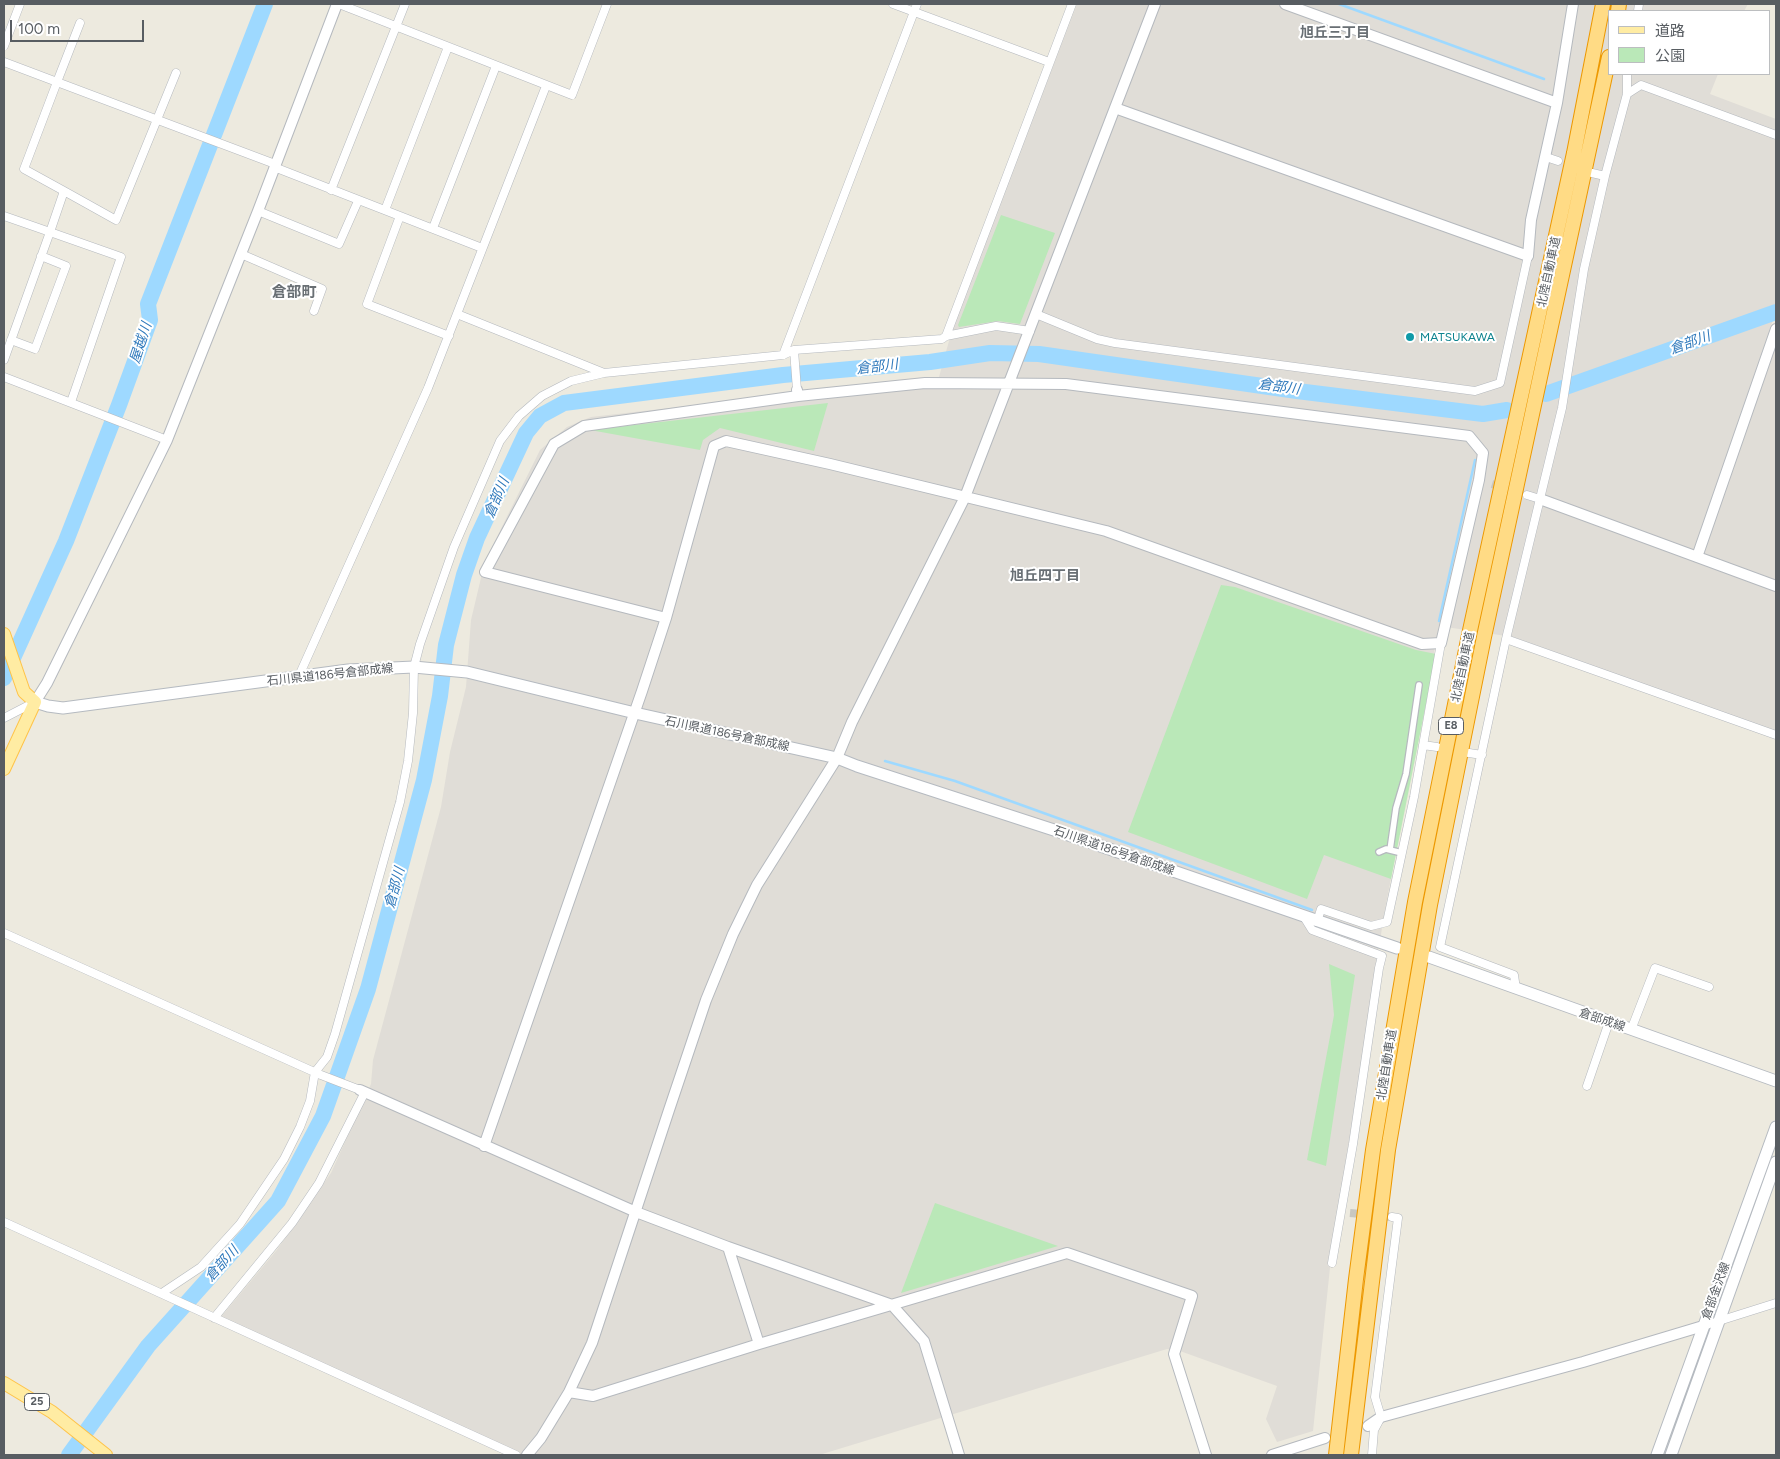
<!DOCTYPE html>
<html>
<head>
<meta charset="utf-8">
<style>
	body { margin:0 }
	#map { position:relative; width:1780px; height:1459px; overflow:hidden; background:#edeadf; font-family:Figtree,"Noto Sans JP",sans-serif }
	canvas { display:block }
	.frame { position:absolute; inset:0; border:5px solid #585d62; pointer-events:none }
	.legend { position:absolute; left:1608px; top:10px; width:162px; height:65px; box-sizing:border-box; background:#fff; border:1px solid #bcbec0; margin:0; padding:6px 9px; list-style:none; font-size:15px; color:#585d62 }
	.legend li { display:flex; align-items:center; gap:10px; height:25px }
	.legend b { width:25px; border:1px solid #bcbec0 }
	.scale { position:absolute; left:10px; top:20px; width:134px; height:22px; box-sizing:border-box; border:2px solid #585d62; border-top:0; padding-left:6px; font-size:15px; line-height:18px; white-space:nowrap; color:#585d62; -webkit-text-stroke:4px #fff; paint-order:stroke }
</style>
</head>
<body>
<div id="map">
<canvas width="1780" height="1459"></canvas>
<div class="frame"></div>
<ul class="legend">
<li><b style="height:6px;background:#ffeca3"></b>道路</li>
<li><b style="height:14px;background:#bae8b8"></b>公園</li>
</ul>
<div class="scale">100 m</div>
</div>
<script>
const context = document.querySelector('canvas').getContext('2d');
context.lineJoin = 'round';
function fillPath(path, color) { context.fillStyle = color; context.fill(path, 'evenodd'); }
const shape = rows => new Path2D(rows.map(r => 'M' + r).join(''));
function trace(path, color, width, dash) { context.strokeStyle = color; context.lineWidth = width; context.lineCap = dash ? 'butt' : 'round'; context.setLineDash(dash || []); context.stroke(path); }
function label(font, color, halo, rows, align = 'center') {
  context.font = font + ' Figtree,"Noto Sans JP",sans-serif'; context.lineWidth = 4; context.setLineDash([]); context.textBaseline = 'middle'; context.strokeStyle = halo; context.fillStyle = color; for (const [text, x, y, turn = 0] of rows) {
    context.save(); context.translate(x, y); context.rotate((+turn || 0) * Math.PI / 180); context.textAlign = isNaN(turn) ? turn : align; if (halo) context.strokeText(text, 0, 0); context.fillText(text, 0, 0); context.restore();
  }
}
fillPath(shape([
	[1077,4,1748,4,1744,11,1609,11,1609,74,1718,74,1710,94,1776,119,1776,312,1769,331,1776,329,1776,732,1513,637,1439,626,1384,915,1331,1258,1313,1431,1277,1442,1266,1419,1277,1386,1180,1351,1167,1349,819,1455,521,1455,221,1317,276,1251,331,1173,371,1084,373,1060,441,807,450,752,466,687,471,620,485,561,540,450,567,427,591,417,939,377,954,323]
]), '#e0ddd7');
fillPath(shape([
	[1001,215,1055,233,1020,324,998,321,959,327,958,325],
	[828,403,814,451,720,428,703,440,700,450,590,430],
	[1221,585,1235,587,1416,650,1436,654,1391,879,1324,855,1307,899,1128,832],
	[1329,964,1355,975,1326,1166,1307,1160,1334,1015],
	[935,1203,1058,1246,901,1293]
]), '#bae8b8');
trace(shape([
	[1339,4,1544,79],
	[1439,621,1475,460],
	[885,761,955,781,1312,910]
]), '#9ed9ff', 2.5);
trace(shape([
	[1546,394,1776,312],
	[4,678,66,541,119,405,150,320,148,304,265,4],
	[69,1455,148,1346,278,1201,323,1116,368,989,424,780,440,696,446,645,464,575,477,538,526,433,540,416,564,403,783,375,930,362,990,353,1039,354,1297,391,1483,414,1507,410]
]), '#9ed9ff', 16);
trace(shape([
	[1492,484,1527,495],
	[1350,1213,1392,1217]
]), '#c8c7c0', 8, [8, 4]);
const pedestrian = shape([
	[1390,850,1396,808,1406,774,1419,685],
	[1379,852,1386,849,1402,853]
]);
const minor = shape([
	[339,4,572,95,607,4],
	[893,4,1049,62],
	[1638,11,1639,4],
	[4,46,20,4],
	[4,62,57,82,80,23],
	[1627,94,1641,85,1776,135],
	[1546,157,1558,161],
	[274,167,482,248],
	[1592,173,1605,176],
	[331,190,405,4],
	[64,191,116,220,176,73],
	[385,210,448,47],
	[258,211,339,244,358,201],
	[4,216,50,232,4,360],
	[400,216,367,304,449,336],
	[433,228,496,66],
	[241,254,322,289,314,311],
	[457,314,604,373,783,355,794,350,942,339,946,336,996,326,1030,331],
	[1036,314,1097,339,1115,343,1475,391,1500,383,1528,256],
	[946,336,1072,4],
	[11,340,35,349,66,266,41,256],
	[794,350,797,390],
	[783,355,917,4],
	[4,377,167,440],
	[71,402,121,257,50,232,64,191,24,169,57,82,275,164],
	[1527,495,1540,499],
	[1506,639,1776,735],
	[298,678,428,388,546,86],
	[4,718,33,703],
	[1423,745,1437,747],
	[1469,753,1482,755],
	[1304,917,1312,930,1382,956,1379,968,1353,1144,1332,1263],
	[1317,922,1321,909,1371,926,1387,922,1414,797,1441,643],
	[4,933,321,1075,360,1090],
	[1516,989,1514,975,1440,947,1506,639,1562,408,1584,269,1605,176,1627,94,1627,74],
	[1631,1030,1655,968,1709,987],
	[1587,1086,1609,1022],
	[4,1222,516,1455],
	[162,1293,201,1267,240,1224,284,1159,300,1127,310,1101,315,1072,327,1057,335,1034,400,802,408,761,413,713,414,667,420,644,454,547,500,441,519,416,542,396,571,381,604,373],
	[214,1318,292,1223,319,1183,365,1092],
	[1703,1326,1776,1303],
	[1372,1455,1374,1430,1381,1417,1375,1397,1398,1218,1392,1217]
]);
const tertiary = shape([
	[1285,4,1557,103],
	[1115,108,1528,256,1531,220,1557,103,1573,4],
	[1540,499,1776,586],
	[1697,557,1776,329],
	[666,618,485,572,554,444,584,426,798,396],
	[35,702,47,683,167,440,258,211,337,4],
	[360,1090,636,1212,728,1247,759,1344],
	[484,1146,642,691,666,618,714,446,726,441,830,464,1106,531,1422,644,1441,643,1479,480,1483,453,1469,436,1066,384,925,383,798,396,797,390],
	[728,1247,892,1305,924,1341,959,1455],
	[569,1392,593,1396,759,1344,1067,1253,1192,1296,1174,1354,1206,1455],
	[1368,1426,1381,1417,1583,1362,1703,1326],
	[527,1455,541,1438,569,1392,592,1343,669,1110,706,1000,733,934,757,885,837,758,852,722,965,497,1155,4],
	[1272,1455,1325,1438]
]);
const secondary = shape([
	[35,702,48,706,63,708,348,670,414,667,467,672,635,713,837,758,857,766,1057,831,1397,948],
	[1429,957,1776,1081],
	[1657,1455,1776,1127],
	[1671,1455,1776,1162]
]);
const primary = shape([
	[4,634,24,692,35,702,4,769],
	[4,1383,52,1412,106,1455]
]);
const motorway = shape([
	[1618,11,1619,4],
	[1336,1455,1356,1279,1373,1150,1415,902,1469,635,1574,153,1603,4],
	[1351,1455,1388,1150,1430,905,1484,637,1609,57]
]);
trace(pedestrian, '#b5b9be', 8);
trace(minor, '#b5b9be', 9);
trace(tertiary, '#b5b9be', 12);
trace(secondary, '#b5bac0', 13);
trace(primary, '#ffc347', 14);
trace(motorway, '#ed9800', 16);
trace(pedestrian, '#fff', 5.5);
trace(minor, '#fff', 8);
trace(tertiary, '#fff', 10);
trace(secondary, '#fff', 11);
trace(primary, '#ffeca3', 12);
trace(motorway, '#ffdb85', 14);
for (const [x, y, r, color] of [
	[1410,337,5,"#0f9aa8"]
]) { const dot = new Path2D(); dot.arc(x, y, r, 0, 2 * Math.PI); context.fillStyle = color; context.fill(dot); trace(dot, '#fff', 2); }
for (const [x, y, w] of [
	[1451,726,25],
	[37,1402,25]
]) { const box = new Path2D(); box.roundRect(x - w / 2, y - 8.5, w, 17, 4); context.fillStyle = '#fff'; context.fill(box); trace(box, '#585d62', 1); }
label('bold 11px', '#585d62', null, [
	["E8",1451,726],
	["25",37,1402]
]);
label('12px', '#585d62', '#fff', [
	["北陸自動車道",1549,272,-78],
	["北陸自動車道",1463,667,-78],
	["石川県道186号倉部成線",330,675,-6],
	["石川県道186号倉部成線",727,734,12],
	["石川県道186号倉部成線",1114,851,19],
	["倉部成線",1602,1020,19],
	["北陸自動車道",1387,1065,-81],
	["倉部金沢線",1716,1291,-70]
]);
label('12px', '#0d838f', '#fff', [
	["MATSUKAWA",1420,337]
], 'left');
label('bold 14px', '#696f74', '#fff', [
	["旭丘三丁目",1335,33],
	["旭丘四丁目",1045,576]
]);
label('italic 14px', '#307abc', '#fff', [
	["屋越川",141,343,-72],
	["倉部川",1690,343,-20],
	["倉部川",877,367,-7],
	["倉部川",1279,387,8],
	["倉部川",497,498,-67],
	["倉部川",395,888,-75],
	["倉部川",222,1264,-48]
]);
label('bold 15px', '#696f74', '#fff', [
	["倉部町",294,293]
]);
</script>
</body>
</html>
